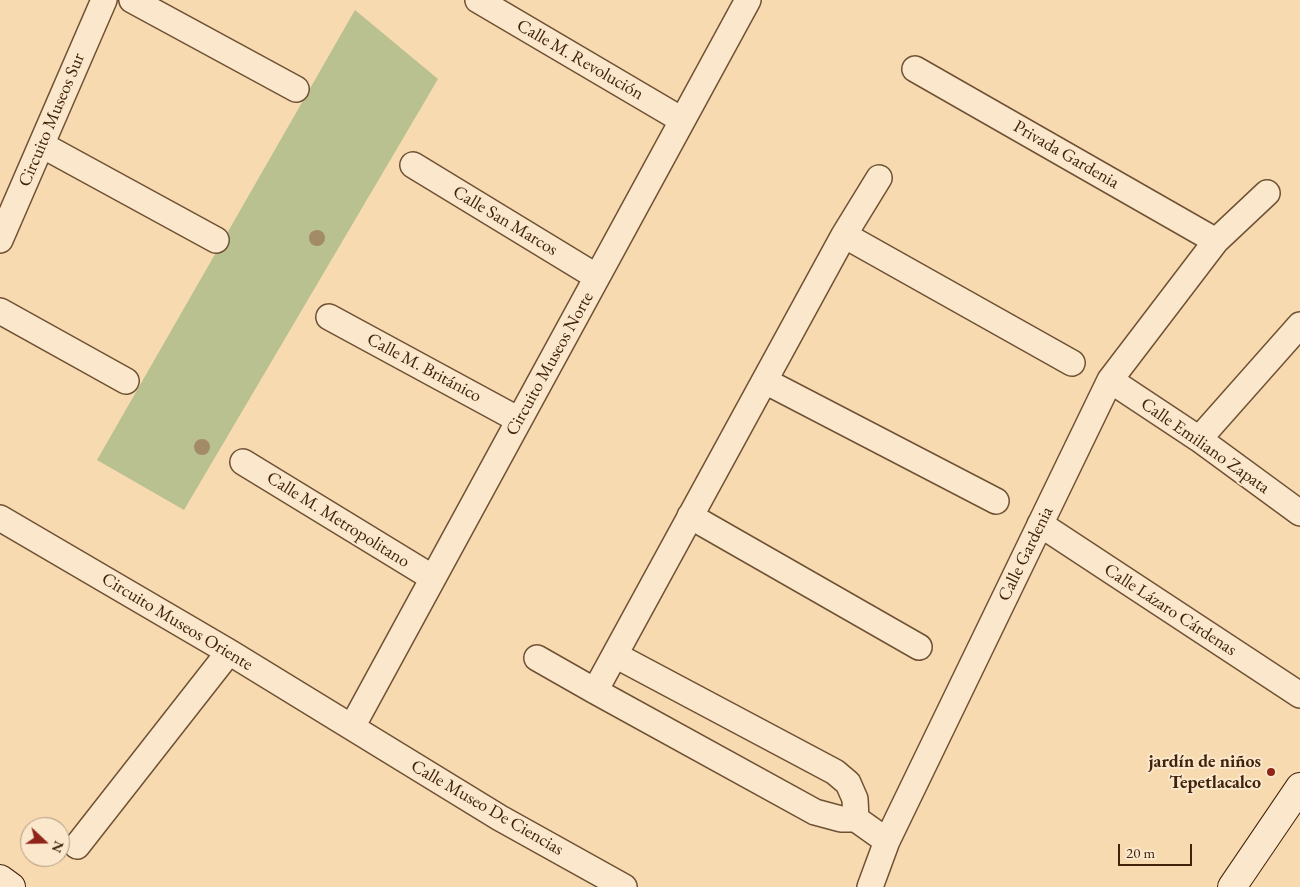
<!DOCTYPE html>
<html>
<head>
<meta charset="utf-8">
<style>
	body { margin:0 }
	#map { position:relative; width:1300px; height:887px; overflow:hidden; background:#f8dab0; font-family:"EB Garamond",serif }
	canvas { display:block }
	.north { position:absolute; left:20px; top:817px; width:50px; height:50px; box-sizing:border-box; background:#fae7cc; border:1px solid #b0997f; border-radius:50%; rotate:111deg; font-size:14px; font-weight:700; line-height:20px; text-align:center; color:#41230b }
	.north::after { content:''; display:block; margin:auto; width:18px; height:22px; background:#8f2418; clip-path:polygon(50% 0,100% 100%,50% 72%,0 100%) }
	.scale { position:absolute; left:1118px; top:844px; width:74px; height:22px; box-sizing:border-box; border:2px solid #41230b; border-top:0; padding-left:6px; font-size:15px; line-height:18px; white-space:nowrap; color:#41230b; -webkit-text-stroke:4px #fae7cc; paint-order:stroke }
</style>
</head>
<body>
<div id="map">
<canvas width="1300" height="887"></canvas>
<div class="north">N</div>
<div class="scale">20 m</div>
</div>
<script>
const context = document.querySelector('canvas').getContext('2d');
context.lineJoin = 'round';
function fillPath(path, color) { context.fillStyle = color; context.fill(path, 'evenodd'); }
const shape = rows => new Path2D(rows.map(r => 'M' + r).join(''));
function trace(path, color, width, dash) { context.strokeStyle = color; context.lineWidth = width; context.lineCap = dash ? 'butt' : 'round'; context.setLineDash(dash || []); context.stroke(path); }
function label(font, color, halo, rows, align = 'center') {
  context.font = font + ' "EB Garamond",serif'; context.lineWidth = 4; context.setLineDash([]); context.textBaseline = 'middle'; context.strokeStyle = halo; context.fillStyle = color; for (const [text, x, y, turn = 0] of rows) {
    context.save(); context.translate(x, y); context.rotate((+turn || 0) * Math.PI / 180); context.textAlign = isNaN(turn) ? turn : align; if (halo) context.strokeText(text, 0, 0); context.fillText(text, 0, 0); context.restore();
  }
}
fillPath(shape([
	[355,10,438,79,184,510,97,460]
]), '#b8c18f');
const street = shape([
	[132,0,296,89],
	[478,0,682,120],
	[915,69,1216,241],
	[42,145,216,240],
	[413,165,597,277],
	[844,235,1072,363],
	[0,240,104,0],
	[0,311,126,381],
	[329,317,519,420],
	[1110,380,1199,439,1300,513],
	[765,381,996,501],
	[1199,439,1300,325],
	[243,462,433,578],
	[690,516,919,647],
	[0,518,229,652,500,818,624,887],
	[1040,524,1300,695],
	[615,655,835,772,848,783,855,799,856,819],
	[537,658,595,691,815,812,841,819,856,819,887,841],
	[595,691,844,235,879,178],
	[352,727,748,0],
	[77,846,229,652],
	[870,887,887,841,1110,380,1216,241,1267,193]
]);
const secondary = shape([
	[0,879,11,887],
	[1232,887,1300,787]
]);
trace(street, '#6f5134', 28);
trace(secondary, '#41230b', 30);
trace(street, '#fae7cc', 25);
trace(secondary, '#fae7cc', 28);
context.fillStyle = '#a48b67';
for (const [x, y] of [
	[317,238],
	[202,447]
]) { context.beginPath(); context.arc(x, y, 8, 0, 2 * Math.PI); context.fill(); }
for (const [x, y, r, color] of [
	[1271,772,5,"#8f2418"]
]) { const dot = new Path2D(); dot.arc(x, y, r, 0, 2 * Math.PI); context.fillStyle = color; context.fill(dot); trace(dot, '#fae7cc', 2); }
label('18px', '#41230b', '#fae7cc', [
	["Calle M. Revolución",580,60,30],
	["Circuito Museos Sur",52,120,-67],
	["Privada Gardenia",1066,155,30],
	["Calle San Marcos",505,221,31],
	["Circuito Museos Norte",550,364,-61],
	["Calle M. Británico",424,368,28],
	["Calle Emiliano Zapata",1205,446,35],
	["Calle M. Metropolitano",338,520,32],
	["Calle Gardenia",1026,554,-64],
	["Calle Lázaro Cárdenas",1170,610,33],
	["Circuito Museos Oriente",177,622,31],
	["Calle Museo De Ciencias",487,808,30]
]);
label('bold 18px', '#41230b', '#fae7cc', [
	["jardín de niños",1261,762],
	["Tepetlacalco",1261,783]
], 'right');
</script>
</body>
</html>
